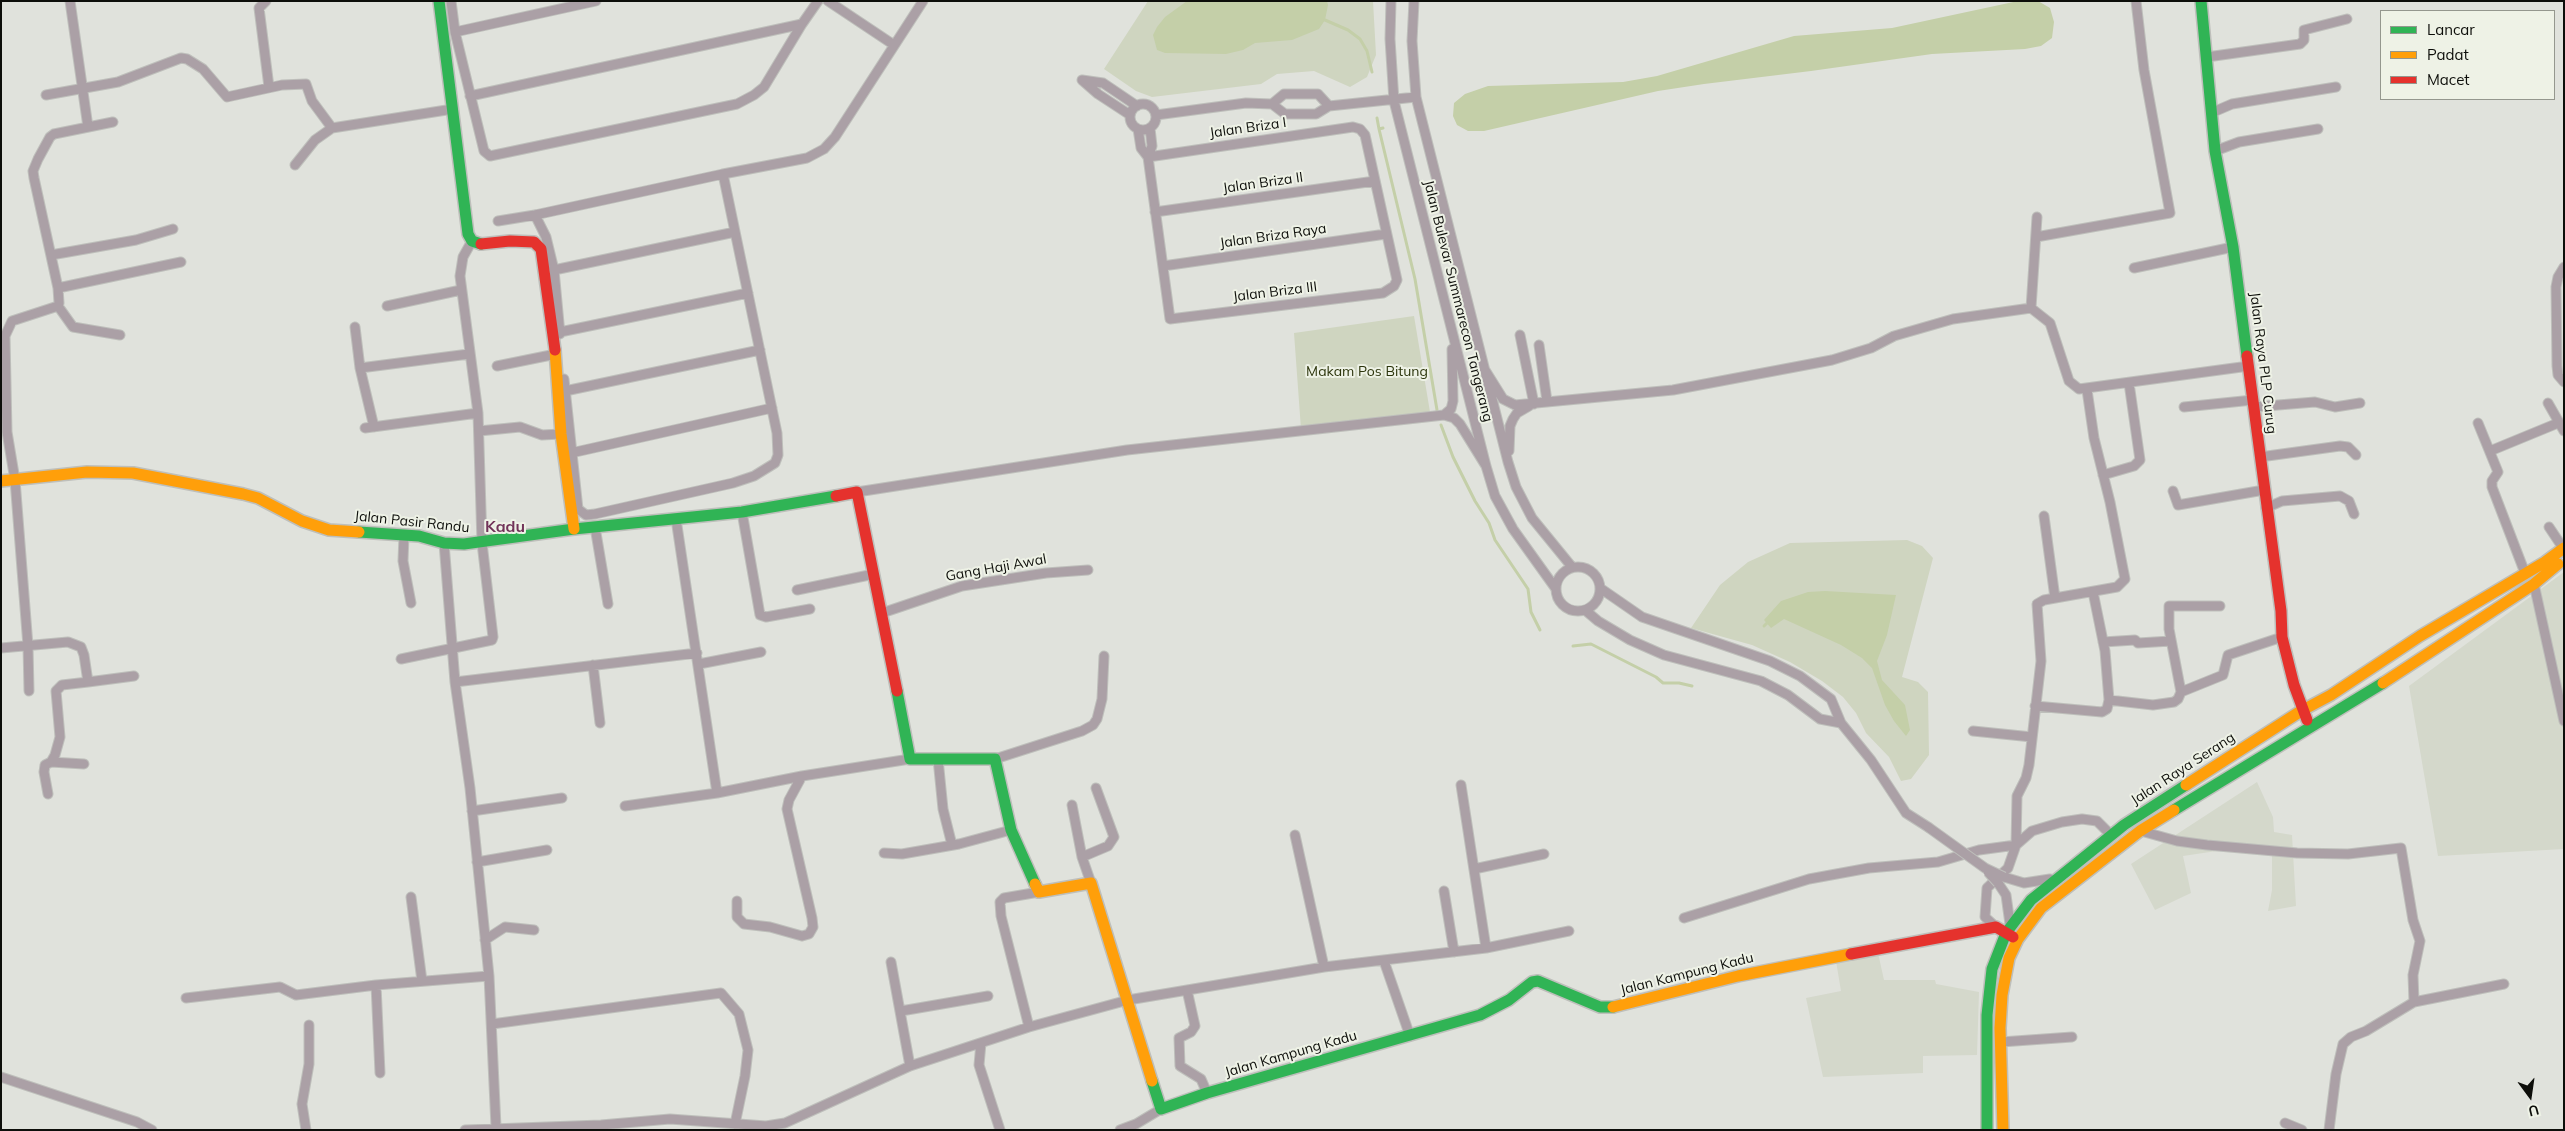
<!DOCTYPE html>
<html>
<head>
<meta charset="utf-8">
<style>
	body { margin:0 }
	#map { position:relative; width:2565px; height:1131px; overflow:hidden; background:#e0e2dc; font-family:Mulish,sans-serif }
	canvas { display:block }
	.frame { position:absolute; inset:0; border:2px solid #0d0e0a; pointer-events:none }
	.legend { position:absolute; left:2380px; top:10px; width:175px; height:90px; box-sizing:border-box; background:#eef2e6; border:1px solid #94978e; margin:0; padding:6px 9px; list-style:none; font-size:15px; color:#0d0e0a }
	.legend li { display:flex; align-items:center; gap:10px; height:25px }
	.legend b { width:25px; border:1px solid #94978e }
	.north { position:absolute; left:2505px; top:1071px; width:50px; height:50px; -webkit-text-stroke:4px #eef2e6; paint-order:stroke; rotate:166deg; font-size:14px; font-weight:700; line-height:20px; text-align:center; color:#0d0e0a }
	.north::after { content:''; display:block; margin:auto; width:18px; height:22px; background:#0d0e0a; clip-path:polygon(50% 0,100% 100%,50% 72%,0 100%) }
</style>
</head>
<body>
<div id="map">
<canvas width="2565" height="1131"></canvas>
<div class="frame"></div>
<ul class="legend">
<li><b style="height:6px;background:#30b455"></b>Lancar</li>
<li><b style="height:6px;background:#ff9f0a"></b>Padat</li>
<li><b style="height:6px;background:#e5322d"></b>Macet</li>
</ul>
<div class="north">U</div>
</div>
<script>
const context = document.querySelector('canvas').getContext('2d');
context.lineJoin = 'round';
function fillPath(path, color) { context.fillStyle = color; context.fill(path, 'evenodd'); }
const shape = rows => new Path2D(rows.map(r => 'M' + r).join(''));
function trace(path, color, width, dash) { context.strokeStyle = color; context.lineWidth = width; context.lineCap = dash ? 'butt' : 'round'; context.setLineDash(dash || []); context.stroke(path); }
function label(font, color, halo, rows, align = 'center') {
  context.font = font + ' Mulish,sans-serif'; context.lineWidth = 4; context.setLineDash([]); context.textBaseline = 'middle'; context.strokeStyle = halo; context.fillStyle = color; for (const [text, x, y, turn = 0] of rows) {
    context.save(); context.translate(x, y); context.rotate((+turn || 0) * Math.PI / 180); context.textAlign = isNaN(turn) ? turn : align; if (halo) context.strokeText(text, 0, 0); context.fillText(text, 0, 0); context.restore();
  }
}
fillPath(shape([
	[2564,572,2564,849,2438,856,2409,686],
	[2257,782,2273,817,2274,832,2292,835,2296,906,2268,911,2272,890,2272,856,2230,849,2183,856,2191,893,2155,910,2131,864],
	[1878,953,1884,980,1935,980,1936,984,1979,992,1977,1055,1923,1056,1923,1073,1823,1077,1806,998,1841,991,1836,961]
]), '#d4d8cb');
fillPath(shape([
	[1148,1,1373,1,1376,55,1367,77,1350,87,1314,71,1277,74,1261,84,1152,97,1136,91,1104,69],
	[1414,316,1430,412,1301,429,1294,333],
	[1907,540,1922,546,1933,558,1902,677,1918,682,1928,692,1929,755,1911,779,1901,781,1889,757,1866,733,1856,713,1843,697,1822,681,1790,662,1752,645,1691,628,1720,585,1748,562,1790,543]
]), '#cfd5c0');
fillPath(shape([
	[1187,1,1327,1,1328,5,1325,20,1319,29,1292,40,1255,43,1243,50,1226,54,1165,53,1157,50,1153,35,1157,27,1165,17],
	[2018,1,2038,1,2050,8,2054,22,2052,38,2041,46,2025,49,1932,54,1811,71,1704,84,1658,91,1484,131,1468,131,1457,125,1453,116,1454,103,1465,94,1488,86,1623,82,1657,76,1794,36,1892,28],
	[1825,591,1896,595,1887,635,1877,661,1882,680,1905,705,1910,730,1906,736,1894,721,1885,705,1872,668,1862,658,1841,645,1784,619,1771,628,1764,620,1781,601,1808,592]
]), '#c4cfa8');
trace(shape([
	[1325,20,1348,30,1360,39,1367,51,1372,72],
	[1377,118,1379,129,1383,128],
	[1379,129,1415,279,1437,410],
	[1441,425,1453,457,1475,501,1489,523,1495,540,1528,589,1531,612,1540,630],
	[1764,626,1767,623],
	[1573,646,1591,644,1656,677,1663,683,1679,683,1692,686]
]), '#c4cfa8', 3);
const street = shape([
	[70,1,88,127],
	[266,1,259,8,269,87],
	[451,1,455,32,484,151,490,156,737,104,754,95,764,87,802,24],
	[828,1,894,45],
	[1391,1,1390,39,1394,101,1486,466,1495,496,1513,529,1556,589],
	[1414,1,1412,41,1416,97,1508,462,1516,487,1532,518,1572,567],
	[455,32,596,1],
	[2207,57,2300,44,2304,40,2304,30,2347,19],
	[1082,80,1103,83,1137,106],
	[1082,80,1098,94,1130,115],
	[46,95,118,82,181,58,187,59,203,69,227,97,282,85,306,84,312,101,332,128],
	[470,96,802,24,818,1],
	[1272,104,1284,94,1318,94,1329,106],
	'1130 117a13 13 0 1 1 26 0a13 13 0 1 1-26 0Z',
	[2211,113,2232,104,2336,87],
	[1156,115,1246,103,1272,104,1285,114,1316,114,1329,106,1416,97],
	[1138,129,1141,148,1148,157,1170,319,1383,293,1394,286,1397,280,1365,135,1360,129,1353,127,1148,157],
	[2215,151,2239,142,2318,129],
	[1148,157,1152,146,1150,128],
	[295,165,315,140,332,128,453,109],
	[1155,212,1375,181],
	[535,215,546,237,554,270,560,334],
	[498,221,535,215,723,174],
	[2036,237,2170,213,2144,70,2136,1],
	[51,255,136,240,173,229],
	[1163,266,1386,234],
	[2564,267,2558,277,2556,287,2557,366,2558,375,2564,382],
	[2134,268,2233,247],
	[554,270,735,232],
	[58,288,181,262],
	[58,306,73,327,120,335],
	[387,306,461,290],
	[2031,308,2037,217],
	[355,327,360,368],
	[560,332,748,293],
	[1520,335,1534,404],
	[1539,345,1547,401],
	[497,366,556,354],
	[1483,367,1503,399,1515,405,1673,390,1832,360,1871,348,1894,336,1953,319,2031,308,2050,323,2069,381,2079,389,2249,366],
	[564,379,578,509,586,515,595,514,733,483,754,476,775,463,778,455,777,433,723,174,807,158,824,149,835,137,923,1],
	[565,391,760,350],
	[2548,403,2564,431],
	[2184,407,2253,400],
	[2254,407,2315,402,2335,407,2360,403],
	[1444,415,1451,409,1453,401,1452,349],
	[2478,423,2498,472,2492,481,2492,487,2525,573],
	[374,427,360,368,469,354],
	[365,428,478,413],
	[479,431,520,427,542,435,561,434],
	[1509,451,1510,426,1513,419,1517,413,1529,406],
	[2490,451,2558,423],
	[571,453,772,408],
	[2260,457,2340,446,2348,447,2356,455],
	[2103,475,2134,466,2140,460,2129,383],
	[2173,491,2178,505,2264,490],
	[857,492,1127,450,1444,415,1454,418,1460,424,1486,466],
	[2266,508,2282,501,2340,496,2349,501,2354,514],
	[742,512,760,615,766,617,810,609],
	[2044,516,2055,598],
	[595,527,608,604],
	[2549,527,2563,548],
	[404,535,403,561,411,603],
	[444,543,455,682,470,788,489,976,496,1127],
	'1556 589a22 22 0 1 1 44 0a22 22 0 1 1-44 0Z',
	[2534,584,2564,721],
	[1600,588,1642,617,1770,661,1800,676,1831,699,1841,723,1871,760,1906,813,1928,827],
	[797,590,874,574],
	[2093,592,2105,651,2109,700],
	[1585,610,1598,621,1630,640,1664,655,1761,681,1788,695,1820,719,1841,723],
	[882,613,962,586,1046,573,1088,570],
	[2103,642,2135,640,2138,643,2171,641],
	[1,648,68,642,81,647,84,655,88,682,62,685,56,691,60,737,55,755,51,762,45,765,44,772,48,794],
	[401,659,492,640,493,637,482,543,478,413,460,276,463,257,472,241],
	[699,664,761,652],
	[593,665,600,723],
	[88,682,134,676],
	[455,682,697,653],
	[29,691,28,646,15,480,7,432,5,336,12,321,58,306,59,303,58,288,34,178,33,171,38,159,50,137,54,134,113,122],
	[2181,692,2169,629,2169,606,2220,606],
	[2035,706,2102,712,2107,709,2109,700,2153,705,2174,702,2178,699,2181,692,2223,675,2228,655,2282,637],
	[1973,731,2032,737],
	[938,759,943,809,952,845],
	[995,759,1082,731,1093,725,1097,719,1102,699,1104,656],
	[51,762,84,764],
	[1461,785,1486,948],
	[717,793,802,776],
	[1072,805,1082,857],
	[625,806,717,793,676,519],
	[472,811,562,798],
	[2141,831,2177,841,2207,845,2297,853,2348,854,2401,848,2413,920,2420,941,2413,975,2414,1002,2366,1031,2351,1037,2343,1044,2336,1074,2329,1130],
	[1295,835,1324,967],
	[884,853,902,854,959,844,1011,830],
	[477,862,547,850],
	[1474,869,1544,854],
	[2004,877,2024,883,2050,879],
	[1091,883,1082,857,1108,846,1114,837,1096,788],
	[1998,883,2006,895,2010,924],
	[1444,891,1454,952],
	[411,897,422,981],
	[737,901,737,917,744,924,770,927,802,936,809,934,813,927,812,918,787,809,789,800,802,776,910,759],
	[1684,918,1809,879,1869,868,1938,862,1979,850,2016,845,2032,831,2062,822,2082,819,2097,821,2111,835],
	[1996,927,1985,917,1987,888,2008,868,2016,845,2017,796,2026,778,2029,765,2041,661,2037,604,2044,600,2117,587,2125,579,2110,502,2094,438,2087,390],
	[485,940,505,927,534,930],
	[1384,961,1410,1036],
	[891,962,910,1066],
	[376,985,380,1073],
	[1187,990,1195,1026,1191,1032,1179,1038,1180,1066,1201,1079,1207,1093],
	[186,998,280,987,296,995,376,985,489,976],
	[2414,1002,2504,984],
	[901,1011,988,996],
	[492,1024,721,993,739,1014,748,1050,745,1076,735,1124],
	[1029,1027,1001,916,1000,902,1004,898,1039,892],
	[2001,1042,2072,1037],
	[981,1043,979,1065,1000,1130],
	[1,1077,137,1122,152,1130],
	[2285,1123,2302,1130],
	[306,1130,302,1104,309,1064,309,1025],
	[465,1130,601,1125,670,1119,766,1126,785,1123,910,1066,1029,1027,1128,1000,1324,967,1486,948,1569,931],
	[1120,1130,1136,1124,1161,1109]
]);
const fast = shape([
	[439,1,468,234,472,241,481,244],
	[2201,1,2215,151,2233,247,2247,356],
	[359,532,419,536,444,543,464,544,574,529,742,512,836,496],
	[897,691,910,759,995,759,1011,830,1035,884],
	[2174,810,2383,683],
	[1152,1081,1161,1109,1207,1093,1480,1015,1509,1000,1532,982,1538,981,1600,1007,1613,1007],
	[1987,1130,1987,1015,1992,969,2006,933,2031,900,2124,825,2186,785]
]);
const slow = shape([
	[555,350,561,434,574,529],
	[1,481,87,472,133,473,243,494,258,498,302,521,329,530,359,532],
	[2383,683,2534,584,2558,564],
	[2186,785,2301,711,2331,695,2420,636,2545,562,2564,548],
	[1035,884,1039,892,1091,883,1152,1081],
	[1613,1007,1738,976,1851,954],
	[2003,1130,2000,1028,2002,995,2009,958,2018,939,2041,908,2140,831,2174,810]
]);
const jam = shape([
	[481,244,510,241,534,242,541,249,555,350],
	[2247,356,2281,611,2282,637,2294,685,2307,720],
	[836,496,857,492,897,691],
	[1851,954,1996,927,2013,937]
]);
trace(street, '#bebfbb', 11);
trace(fast, '#bebfbb', 14);
trace(slow, '#bebfbb', 14);
trace(jam, '#bebfbb', 14);
trace(street, '#aba0a6', 9);
trace(fast, '#30b455', 11);
trace(slow, '#ff9f0a', 11);
trace(jam, '#e5322d', 11);
const streetBridge = shape([
	[1928,827,1985,868,2004,877],
	[1988,872,1998,883]
]);
trace(streetBridge, '#bebfbb', 11, []);
trace(streetBridge, '#aba0a6', 9);
label('14px', '#0d0e0a', '#eef2e6', [
	["Jalan Briza I",1248,128,-8],
	["Jalan Briza II",1263,183,-8],
	["Jalan Briza Raya",1273,236,-8],
	["Jalan Briza III",1275,292,-7],
	["Jalan Bulevar Summarecon Tangerang",1458,301,76],
	["Jalan Raya PLP Curug",2263,363,83],
	["Jalan Pasir Randu",412,522,6],
	["Gang Haji Awal",996,568,-10],
	["Jalan Raya Serang",2183,769,-33],
	["Jalan Kampung Kadu",1687,974,-14],
	["Jalan Kampung Kadu",1291,1054,-16]
]);
label('14px', '#2c350c', '#eef2e6', [
	["Makam Pos Bitung",1367,372]
]);
label('bold 16px', '#713359', '#eef2e6', [
	["Kadu",505,527]
]);
</script>
</body>
</html>
